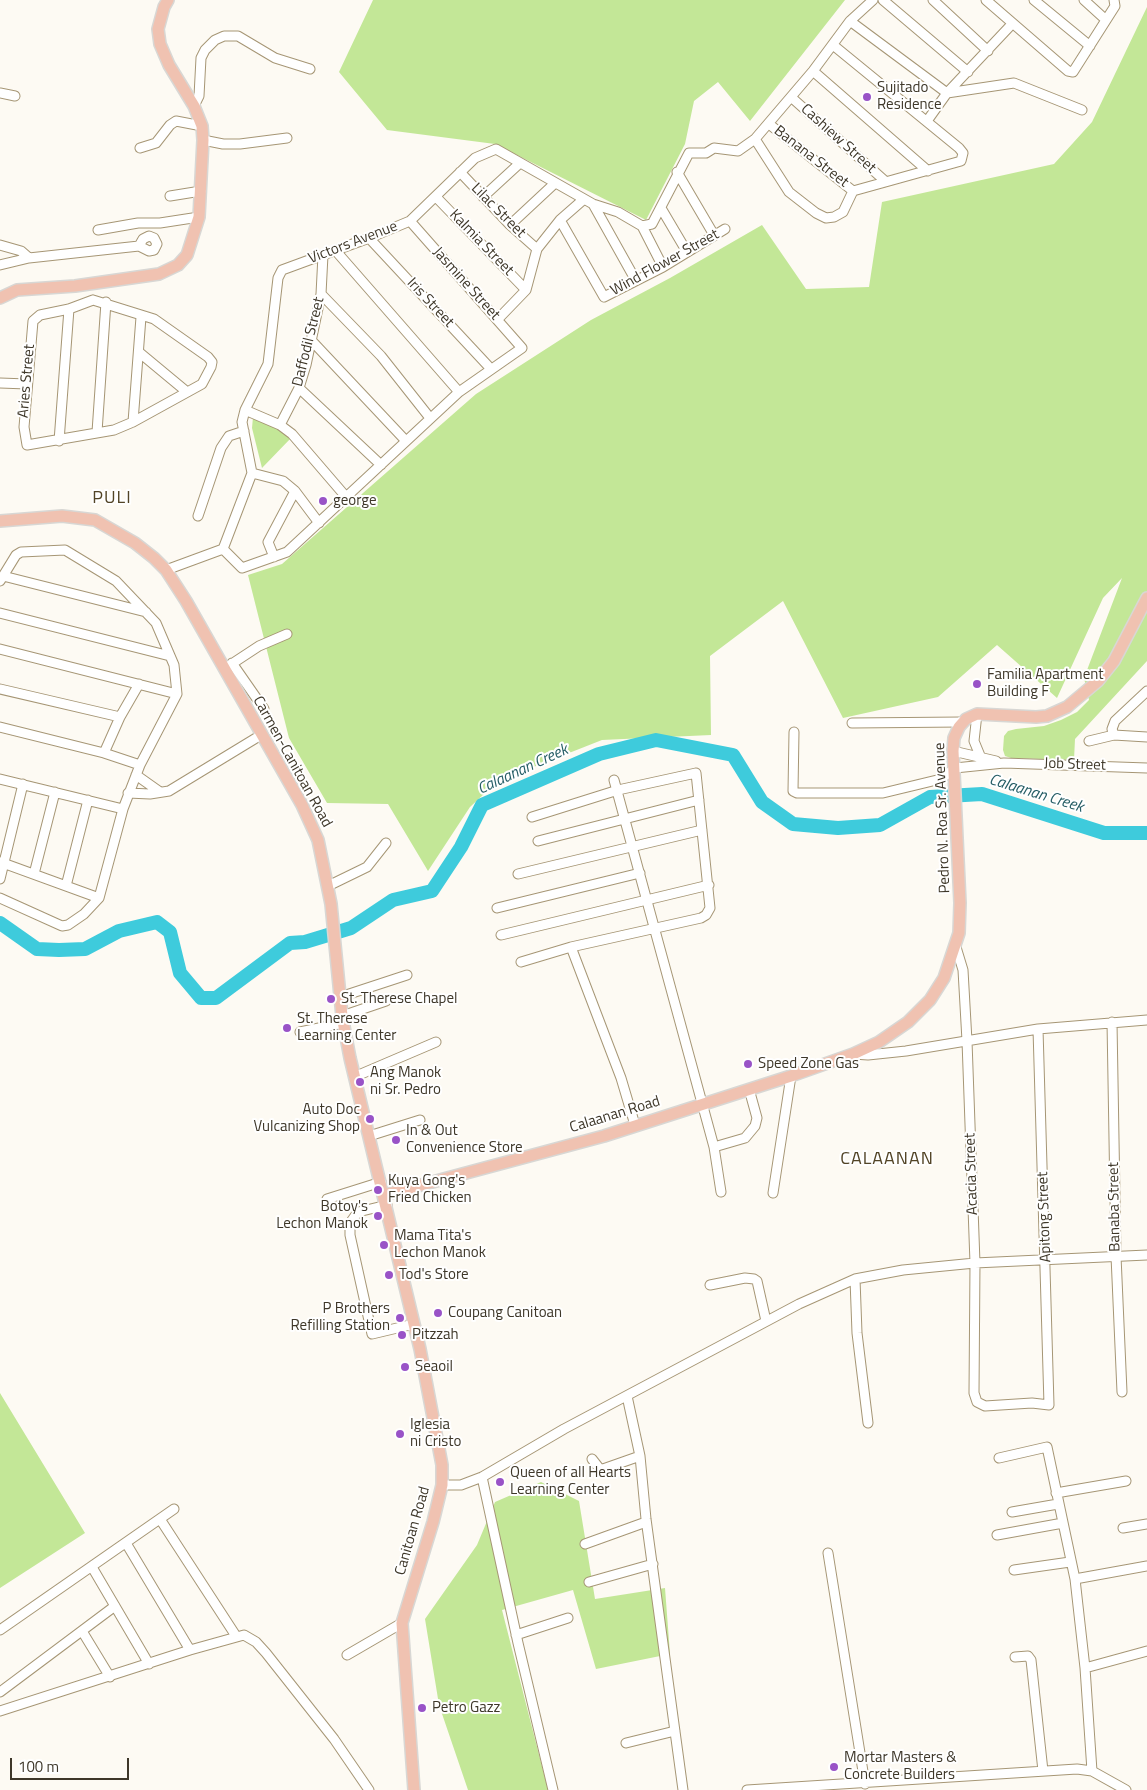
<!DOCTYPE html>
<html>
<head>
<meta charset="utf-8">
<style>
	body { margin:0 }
	#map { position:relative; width:1147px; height:1790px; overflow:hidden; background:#fdfaf3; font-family:"Titillium Web",sans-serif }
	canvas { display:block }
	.scale { position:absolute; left:10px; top:1758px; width:119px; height:22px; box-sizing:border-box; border:2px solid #3e3729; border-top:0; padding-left:6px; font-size:15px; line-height:18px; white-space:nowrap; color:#3e3729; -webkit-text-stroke:4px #fff; paint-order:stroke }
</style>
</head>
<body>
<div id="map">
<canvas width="1147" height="1790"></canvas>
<div class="scale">100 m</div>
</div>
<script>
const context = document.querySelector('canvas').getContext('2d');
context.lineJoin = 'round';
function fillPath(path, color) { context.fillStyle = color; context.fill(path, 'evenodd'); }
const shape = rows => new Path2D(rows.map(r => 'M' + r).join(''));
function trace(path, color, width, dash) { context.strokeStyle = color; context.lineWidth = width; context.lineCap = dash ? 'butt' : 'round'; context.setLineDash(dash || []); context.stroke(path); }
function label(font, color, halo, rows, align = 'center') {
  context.font = font + ' "Titillium Web",sans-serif'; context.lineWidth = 4; context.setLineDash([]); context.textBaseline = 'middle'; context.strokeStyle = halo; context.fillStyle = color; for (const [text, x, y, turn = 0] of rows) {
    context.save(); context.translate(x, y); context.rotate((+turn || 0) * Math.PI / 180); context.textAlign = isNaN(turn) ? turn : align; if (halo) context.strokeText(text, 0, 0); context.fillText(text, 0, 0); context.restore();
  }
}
fillPath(shape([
	[373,0,845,0,750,121,718,82,694,101,685,144,646,220,495,144,387,130,339,72],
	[1147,7,1147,661,1075,739,1074,760,1011,758,1005,756,1003,750,1004,736,1008,731,1016,729,1044,726,1061,720,1077,712,1089,700,1084,678,1122,578,1103,598,1057,698,997,645,938,697,843,718,783,601,710,656,711,735,602,740,498,781,470,807,428,871,388,804,327,803,289,738,248,575,282,564,476,394,591,320,670,278,762,225,806,289,869,287,882,202,1054,164,1092,122],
	[253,417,283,431,291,438,262,468,252,428],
	[0,1393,85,1533,0,1588],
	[541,1482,579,1501,595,1599,665,1588,670,1654,596,1669,573,1590,502,1610,548,1790,468,1790,439,1705,425,1619,477,1545,495,1502]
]), '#c3e797');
trace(shape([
	[0,923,37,949,59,950,85,949,119,931,157,922,170,932,180,973,201,998,216,998,290,943,305,942,351,928,393,900,432,891,461,847,482,805,599,754,656,740,733,755,762,802,793,824,838,828,880,825,930,797,982,794,1104,833,1147,833]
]), '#3ecbdc', 14);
const minor = shape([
	[883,0,968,72],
	[933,0,988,51],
	[986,0,1068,71,1073,72,1115,6,1114,0],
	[1034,0,1090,46],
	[1084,0,1106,20],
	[850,21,947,93,1014,83,1082,110],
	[813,71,928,171],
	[0,93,15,96],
	[791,97,885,181],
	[194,106,199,96,201,58,205,50,215,40,224,36,238,36,275,58,310,69],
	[927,121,947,93,1012,24],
	[769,124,853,191],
	[755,139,789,192,816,213,826,218,834,217,843,212,853,191,961,161,963,153,959,148,833,45],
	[203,140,223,144,240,144,287,138],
	[140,148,156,143,170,125,176,121,202,126],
	[460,172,510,225,537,249],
	[677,172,714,235],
	[170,196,201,191],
	[436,197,526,290],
	[483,197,520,163],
	[593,204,635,279],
	[661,208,687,252],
	[560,220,604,297,663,267,725,229],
	[510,225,554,184],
	[642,226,663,267],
	[98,230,138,223,160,223,199,217],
	[369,238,491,369],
	[0,245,21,251,29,258],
	[335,250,459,392],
	[0,265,29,258,139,246,149,251,154,250,157,244,154,238,149,236,143,239,139,246],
	[321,294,381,356,430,418],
	[93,300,154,319,208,357,212,362,211,367,202,384,133,422,114,430,27,445,24,427,33,321,40,315,69,309,93,300],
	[498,319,526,290,537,249,560,220,584,199],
	[311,340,406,441],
	[140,353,187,392],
	[0,383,27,384],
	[299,388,381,465],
	[245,410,280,425,292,434,347,498],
	[133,422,141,317],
	[280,425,299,388,306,365,321,294,323,255],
	[97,432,106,302],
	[59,441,69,309],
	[252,473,283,481,295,491,319,523],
	[198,516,221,448,229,436,244,431],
	[223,549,252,473,242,422,245,410,268,364,278,278,282,270,369,238,410,221,475,158,496,149,593,204,618,212,642,226,652,224,689,153,706,153,714,148,738,151,755,139,813,71,850,21,873,0],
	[223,549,242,568,287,552,459,392,522,348,410,221],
	[274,557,268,542,295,491],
	[166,570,223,549],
	[3,576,146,612],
	[0,581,16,555,21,552,65,550,116,581,156,623,174,665,177,694,140,765,123,809],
	[0,613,170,656],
	[0,649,177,694],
	[232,663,264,709],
	[224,669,259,646,287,634],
	[0,689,120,717],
	[977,714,974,741,981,758],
	[852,723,962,722],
	[0,727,104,753,140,765],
	[794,732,793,791,797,793,883,793,941,779,955,768,1004,763,1147,768],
	[1114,735,1112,729,1115,721,1147,691],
	[1089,741,1114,735,1147,737],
	[953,751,996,761],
	[104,753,120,717,139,684],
	[136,775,160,792],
	[0,779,123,809,99,898,84,914,68,925,62,926,0,898],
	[614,780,714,1147,721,1192],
	[128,793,150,794,169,791,261,735],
	[538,841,699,800],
	[0,862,99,898],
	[34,874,55,792],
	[518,874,702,830],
	[0,879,23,784],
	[66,886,88,800],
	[328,886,367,867,386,843],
	[497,908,640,873],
	[501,935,709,885],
	[571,947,621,1078,635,1125],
	[956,947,963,970,967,1041,975,1263,974,1393,977,1402,985,1406,1032,1403,1049,1405,1038,1029],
	[521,962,571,947,701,918,706,915,710,908,696,773,618,790,532,817],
	[340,997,407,975],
	[342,1016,386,1001],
	[1112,1022,1116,1256,1122,1392],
	[300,1032,343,1023],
	[853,1054,868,1055,906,1051,1038,1029,1147,1020],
	[354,1077,436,1042],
	[369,1136,420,1120],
	[714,1147,745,1138,755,1126,757,1118,749,1089],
	[773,1193,791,1076],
	[327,1199,381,1182],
	[387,1205,358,1212,350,1223,350,1235,372,1334,414,1324],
	[855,1279,857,1333,868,1423],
	[710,1285,745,1278,754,1279,757,1281,766,1321],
	[627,1396,640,1456,646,1519,683,1790],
	[999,1458,1047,1447,1075,1579,1085,1668,1092,1771],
	[592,1459,599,1468,603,1469,640,1456],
	[482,1477,518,1643,553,1790],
	[442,1485,461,1485,482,1477,564,1429,799,1304,855,1279,903,1270,975,1263,1147,1255],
	[1056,1493,1126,1481],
	[1012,1512,1058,1504],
	[160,1519,236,1636],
	[1123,1528,1147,1524],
	[997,1535,1063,1523],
	[126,1543,190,1650],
	[585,1544,646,1522],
	[828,1553,865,1784],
	[92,1567,149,1664],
	[1014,1570,1070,1562],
	[1075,1579,1147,1566],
	[589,1582,653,1564],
	[0,1630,174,1509],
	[82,1631,110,1677],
	[516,1635,568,1618],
	[347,1655,402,1623],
	[1015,1657,1028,1656,1031,1660,1043,1771],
	[1085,1668,1147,1651],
	[0,1692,115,1606],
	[0,1711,190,1650,244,1635,256,1642,266,1653,334,1739,369,1790],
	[626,1743,675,1731],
	[747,1790,1077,1769,1092,1771,1126,1790]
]);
const major = shape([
	[0,298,17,290,75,286,159,274,178,265,187,255,199,217,203,140,202,126,194,106,169,65,160,44,158,29,164,7,168,0],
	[0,521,62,516,95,520,135,543,154,558,166,570,186,601,302,805,318,840,331,904,342,1016,350,1058,420,1349,442,1465,442,1485,433,1522,402,1623,414,1790],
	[384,1195,604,1136,791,1076,853,1054,879,1042,908,1022,930,1000,944,978,959,933,960,903,953,751,954,738,959,727,966,719,977,714,1036,717,1047,716,1067,707,1098,681,1114,661,1147,598]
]);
trace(minor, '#a69675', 11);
trace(major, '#d8d7d4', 14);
trace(minor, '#fff', 9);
trace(major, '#f0c2b1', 11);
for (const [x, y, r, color] of [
	[867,97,5,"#9953c7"],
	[323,501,5,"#9953c7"],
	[977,684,5,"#9953c7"],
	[331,999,5,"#9953c7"],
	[287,1028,5,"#9953c7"],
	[748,1064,5,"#9953c7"],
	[360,1082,5,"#9953c7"],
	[370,1119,5,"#9953c7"],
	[396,1140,5,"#9953c7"],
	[378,1190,5,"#9953c7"],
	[378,1216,5,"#9953c7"],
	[384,1245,5,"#9953c7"],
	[389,1275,5,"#9953c7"],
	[438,1313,5,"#9953c7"],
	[400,1318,5,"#9953c7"],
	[402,1335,5,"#9953c7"],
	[405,1367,5,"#9953c7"],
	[400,1434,5,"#9953c7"],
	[500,1482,5,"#9953c7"],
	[422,1708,5,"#9953c7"],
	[834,1767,5,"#9953c7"]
]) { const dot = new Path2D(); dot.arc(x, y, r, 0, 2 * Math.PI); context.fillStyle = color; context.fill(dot); trace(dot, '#fff', 2); }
label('15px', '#3e3729', '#fff', [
	["Sujitado",877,88],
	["Residence",877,105],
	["george",333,501],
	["Familia Apartment",987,675],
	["Building F",987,692],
	["St. Therese Chapel",341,999],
	["St. Therese",297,1019],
	["Learning Center",297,1036],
	["Speed Zone Gas",758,1064],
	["Ang Manok",370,1073],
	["ni Sr. Pedro",370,1090],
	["Auto Doc",360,1110,"right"],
	["Vulcanizing Shop",360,1127,"right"],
	["In & Out",406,1131],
	["Convenience Store",406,1148],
	["Kuya Gong's",388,1181],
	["Fried Chicken",388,1198],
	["Botoy's",368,1207,"right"],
	["Lechon Manok",368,1224,"right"],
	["Mama Tita's",394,1236],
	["Lechon Manok",394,1253],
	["Tod's Store",399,1275],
	["P Brothers",390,1309,"right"],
	["Refilling Station",390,1326,"right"],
	["Coupang Canitoan",448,1313],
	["Pitzzah",412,1335],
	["Seaoil",415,1367],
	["Iglesia",410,1425],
	["ni Cristo",410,1442],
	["Queen of all Hearts",510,1473],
	["Learning Center",510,1490],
	["Petro Gazz",432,1708],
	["Mortar Masters &",844,1758],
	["Concrete Builders",844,1775]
], 'left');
label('15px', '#3e3729', '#fff', [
	["Cashiew Street",838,139,42],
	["Banana Street",811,157,38],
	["Lilac Street",498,211,45],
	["Victors Avenue",353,243,-21],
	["Kalmia Street",481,243,46],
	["Wind Flower Street",665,263,-29],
	["Jasmine Street",466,284,48],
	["Iris Street",430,303,47],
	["Daffodil Street",309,342,-76],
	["Aries Street",27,381,-85],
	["Carmen-Canitoan Road",292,762,61],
	["Job Street",1075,765,2],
	["Pedro N. Roa Sr. Avenue",943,818,-92],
	["Calaanan Road",615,1115,-17],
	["Acacia Street",972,1174,-92],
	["Banaba Street",1115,1207,-91],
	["Apitong Street",1045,1217,-92],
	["Canitoan Road",413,1531,-74]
]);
label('italic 16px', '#255d65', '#fff', [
	["Calaanan Creek",523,770,-25],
	["Calaanan Creek",1036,794,17]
]);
context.letterSpacing = '1px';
label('18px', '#524426', '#fff', [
	["PULI",112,499],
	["CALAANAN",887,1160]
]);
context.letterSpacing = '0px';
</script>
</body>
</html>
